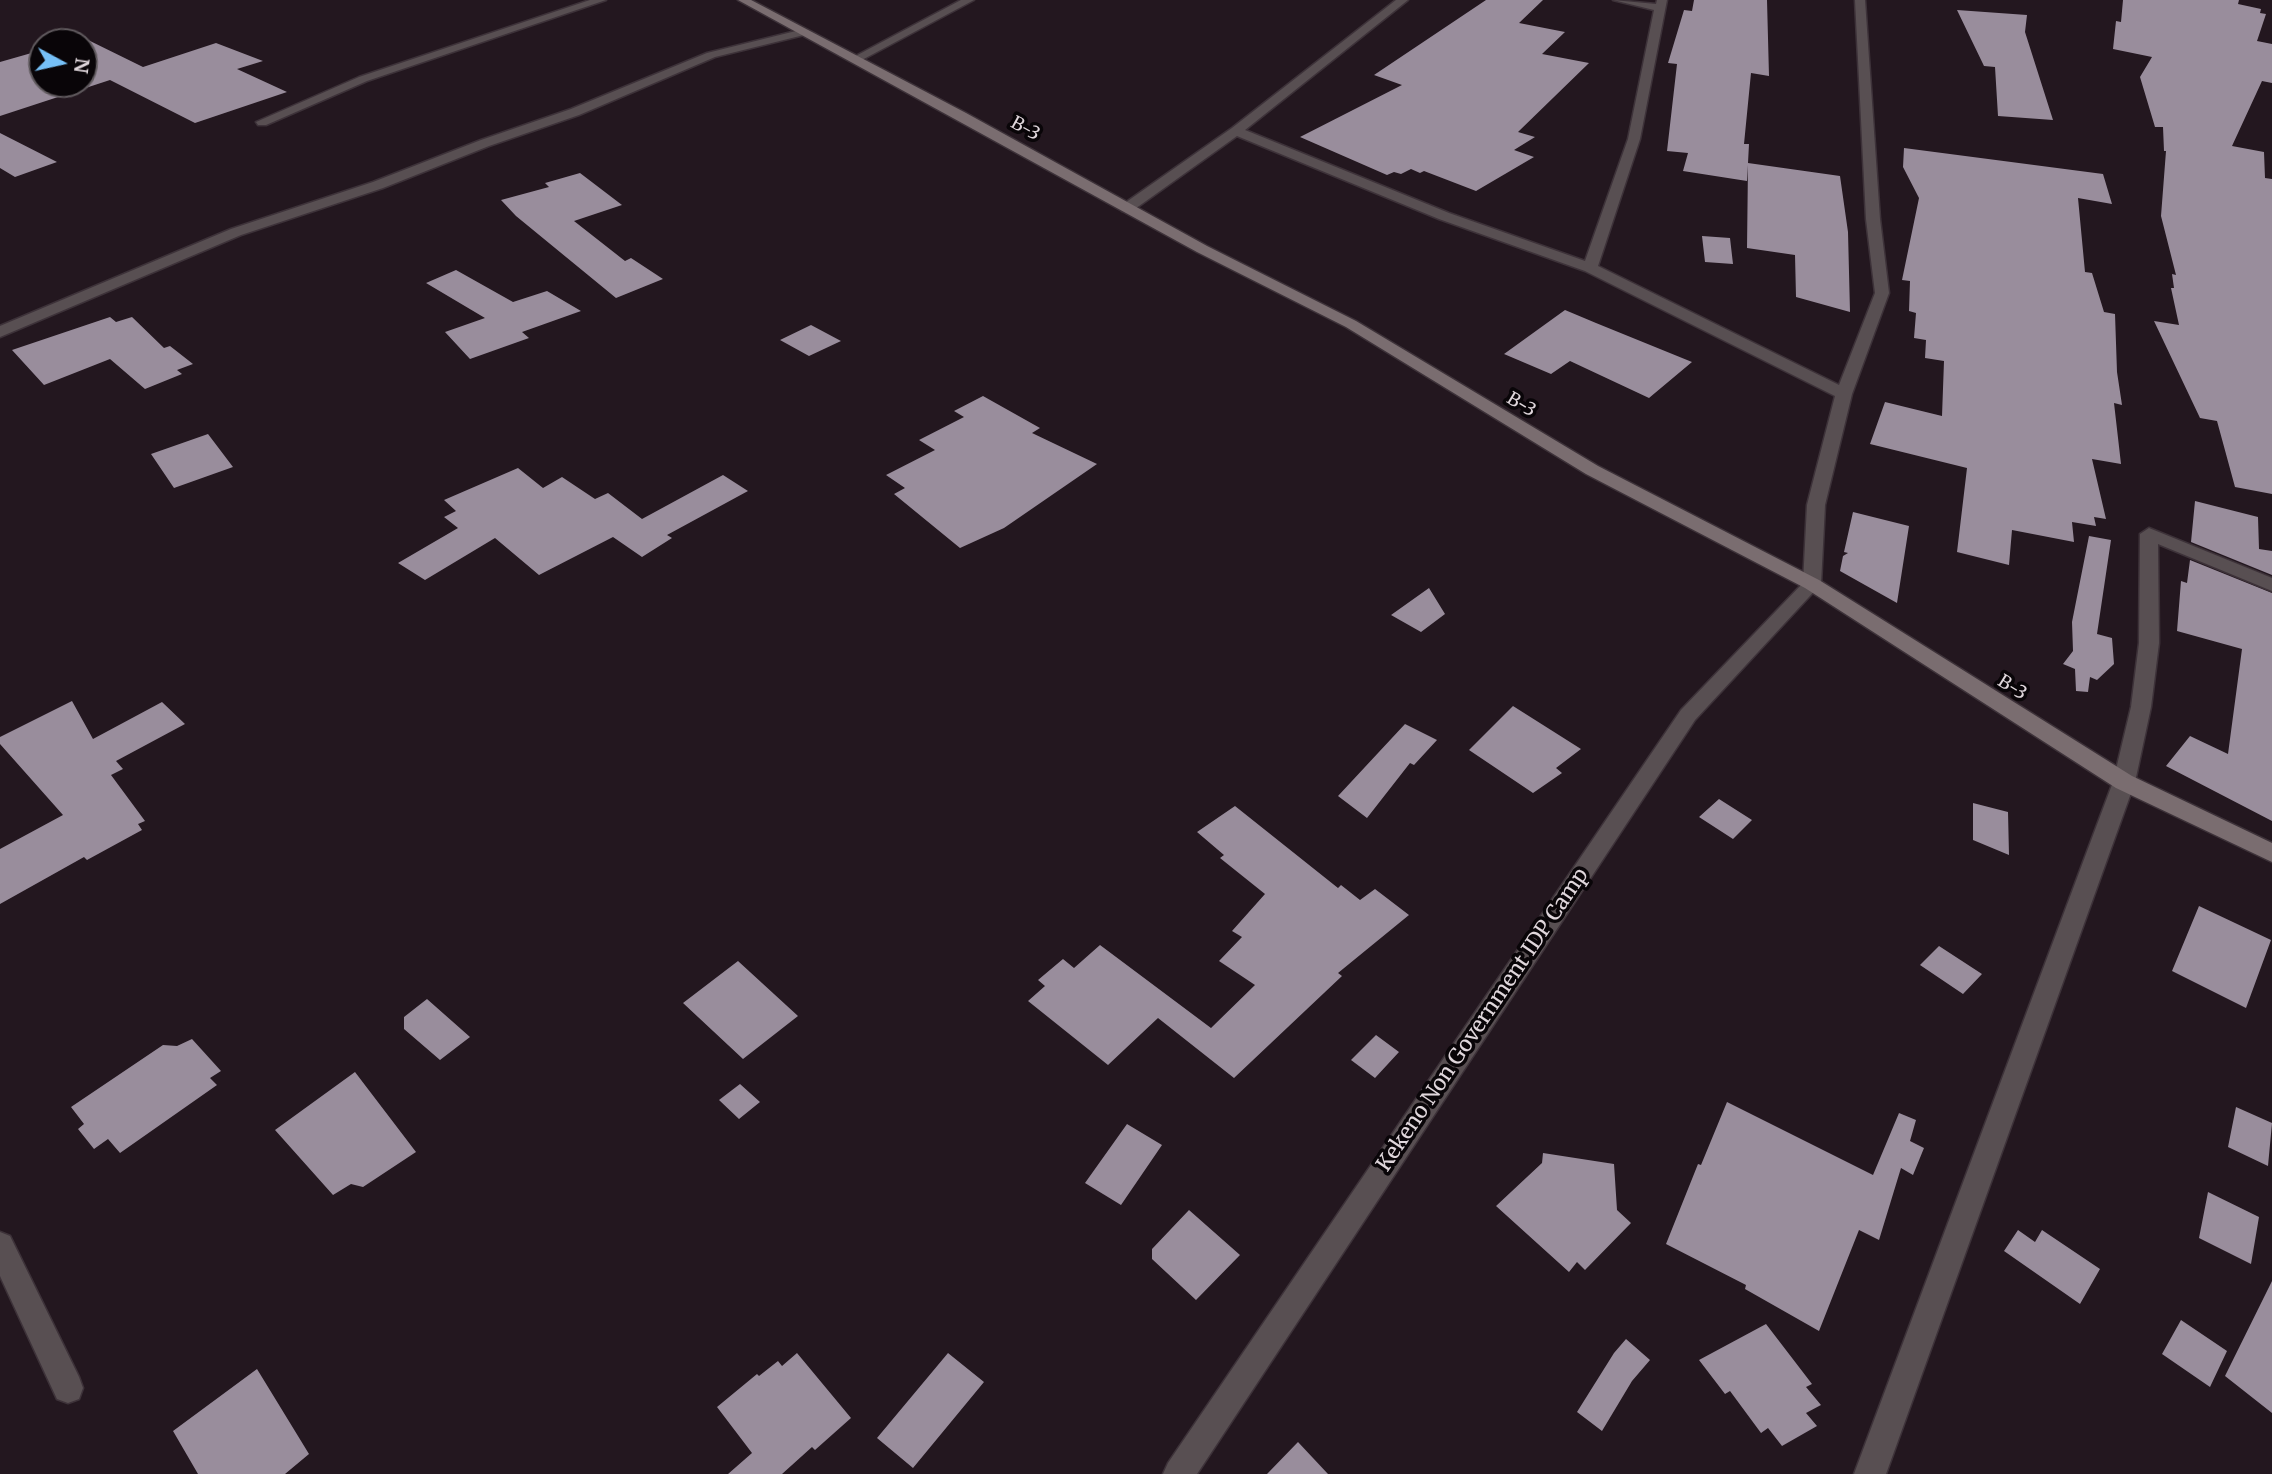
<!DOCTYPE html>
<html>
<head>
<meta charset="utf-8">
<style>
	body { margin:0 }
	#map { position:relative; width:2272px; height:1474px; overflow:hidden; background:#23171f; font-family:Merriweather,serif }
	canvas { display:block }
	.north { position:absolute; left:28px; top:28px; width:70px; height:70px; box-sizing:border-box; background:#090508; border:2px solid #5f595d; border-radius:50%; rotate:98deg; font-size:19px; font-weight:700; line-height:28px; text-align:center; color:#e0d7dc }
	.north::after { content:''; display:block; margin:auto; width:24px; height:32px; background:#76c0f7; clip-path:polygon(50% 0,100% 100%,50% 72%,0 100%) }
</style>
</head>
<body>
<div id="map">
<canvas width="2272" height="1474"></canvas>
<div class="north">N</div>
</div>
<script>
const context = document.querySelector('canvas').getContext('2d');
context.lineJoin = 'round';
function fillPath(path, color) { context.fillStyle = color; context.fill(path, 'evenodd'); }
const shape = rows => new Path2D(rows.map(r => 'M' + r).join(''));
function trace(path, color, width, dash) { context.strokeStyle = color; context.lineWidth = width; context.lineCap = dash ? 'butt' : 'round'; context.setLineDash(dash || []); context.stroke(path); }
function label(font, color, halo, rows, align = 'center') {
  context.font = font + ' Merriweather,serif'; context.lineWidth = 7; context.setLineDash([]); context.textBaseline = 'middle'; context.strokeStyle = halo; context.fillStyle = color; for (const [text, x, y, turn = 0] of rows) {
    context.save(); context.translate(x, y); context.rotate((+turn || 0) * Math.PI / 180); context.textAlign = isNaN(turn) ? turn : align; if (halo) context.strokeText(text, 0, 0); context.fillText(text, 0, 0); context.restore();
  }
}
fillPath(shape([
	[1486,0,1543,0,1519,23,1565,32,1542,54,1589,63,1518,132,1535,137,1514,150,1534,157,1476,191,1424,171,1420,173,1411,169,1401,174,1394,172,1387,175,1300,137,1402,85,1374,75],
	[1694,0,1767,0,1769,76,1751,73,1744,144,1749,144,1748,163,1840,176,1848,232,1850,312,1796,297,1795,255,1747,248,1748,165,1747,181,1683,171,1688,153,1667,151,1677,64,1668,63,1684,10,1692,11],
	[2123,0,2239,0,2238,4,2261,9,2260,13,2266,14,2257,41,2272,44,2272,83,2262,81,2232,146,2264,152,2265,178,2272,179,2272,494,2235,487,2217,421,2200,418,2154,321,2179,325,2171,288,2174,288,2172,274,2176,275,2161,216,2166,151,2164,151,2163,127,2155,127,2140,77,2152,57,2113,49,2116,21,2121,22],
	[1957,10,2027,15,2025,32,2053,120,1998,116,1995,67,1984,66],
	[84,38,143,67,216,43,263,61,237,69,287,92,195,123,110,80,0,116,0,62,42,50,42,84,84,84,84,42,69,42],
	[0,133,57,162,15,177,0,168],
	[1904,148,2103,174,2112,204,2078,198,2085,272,2092,273,2104,312,2115,314,2117,372,2122,405,2114,403,2121,464,2092,459,2106,519,2094,517,2096,526,2072,522,2074,542,2012,530,2009,565,1957,552,1967,468,1870,444,1885,402,1942,416,1944,361,1925,358,1926,340,1914,338,1916,313,1909,311,1910,281,1902,280,1919,198,1903,167],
	[580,173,622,205,574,221,625,261,631,258,663,279,616,298,516,216,501,200,549,187,545,183],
	[1702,236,1730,238,1733,264,1705,262],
	[456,270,513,302,547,291,581,311,522,332,529,338,470,359,445,332,485,318,426,283],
	[1565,310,1596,323,1692,362,1649,398,1570,361,1551,374,1504,354],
	[110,317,116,322,132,317,164,348,170,346,193,364,177,370,182,374,145,389,110,359,44,385,12,350],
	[811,325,841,341,809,356,780,340],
	[983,396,1040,428,1032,433,1097,464,1004,528,960,548,894,494,905,488,886,475,935,450,919,440,964,417,954,411],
	[208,434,233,467,174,488,151,454],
	[518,468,543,488,562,477,595,499,608,493,642,519,723,475,748,491,667,535,672,538,642,557,613,537,539,575,495,538,425,580,398,563,458,528,444,517,456,511,444,500],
	[2195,501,2258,517,2259,549,2272,551,2272,575,2191,542],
	[1853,512,1909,526,1897,603,1840,571,1843,556,1848,553,1844,552],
	[2089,536,2111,540,2097,634,2112,638,2114,664,2097,680,2090,677,2088,692,2076,691,2075,669,2063,664,2073,651,2072,622],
	[2190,560,2272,593,2272,821,2166,766,2190,736,2228,754,2242,649,2177,631,2181,581,2187,583],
	[1429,588,1445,614,1421,632,1391,615],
	[72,701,93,739,162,702,185,724,116,761,123,769,111,775,145,821,138,824,142,830,87,860,84,857,0,904,0,849,63,815,0,744,0,737],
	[1513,706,1581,749,1556,768,1562,773,1533,793,1469,750],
	[1405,724,1437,740,1414,765,1410,763,1367,818,1338,796],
	[1719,799,1752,820,1733,839,1699,817],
	[1973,803,2008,812,2009,855,1973,840],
	[1235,806,1338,888,1341,885,1360,900,1375,889,1409,915,1338,973,1342,976,1234,1078,1158,1018,1108,1065,1028,1001,1045,986,1038,980,1063,959,1074,968,1100,945,1211,1028,1255,985,1219,961,1242,937,1232,931,1265,894,1220,858,1224,855,1197,832],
	[2199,906,2271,940,2246,1008,2172,971],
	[1939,946,1982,974,1963,994,1920,965],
	[738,961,798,1016,743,1059,683,1003],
	[427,999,470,1037,440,1060,404,1029,404,1017],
	[1376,1035,1399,1052,1375,1078,1351,1060],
	[192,1039,221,1071,210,1078,217,1085,120,1153,108,1139,94,1149,78,1129,84,1124,71,1107,163,1045,177,1046],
	[355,1072,416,1152,363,1187,351,1184,333,1195,275,1130],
	[740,1084,760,1102,739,1119,719,1100],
	[1727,1102,1873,1175,1899,1113,1916,1120,1910,1141,1924,1148,1913,1175,1901,1168,1879,1240,1859,1230,1819,1331,1745,1289,1746,1285,1666,1244,1698,1164,1701,1165],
	[2236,1107,2272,1123,2268,1166,2228,1147],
	[1127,1124,1162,1145,1121,1205,1085,1183],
	[1543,1153,1614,1164,1617,1210,1631,1223,1585,1270,1577,1262,1569,1272,1496,1206,1542,1163],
	[2208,1192,2259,1217,2251,1264,2199,1238],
	[1189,1210,1240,1255,1196,1300,1152,1259,1152,1249],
	[2018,1230,2035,1242,2042,1230,2100,1269,2080,1304,2004,1251],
	[2272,1281,2272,1413,2225,1376],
	[2181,1320,2227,1351,2210,1387,2162,1354],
	[1766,1324,1812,1384,1806,1387,1821,1405,1806,1413,1817,1426,1782,1446,1768,1428,1761,1433,1730,1391,1725,1394,1699,1360],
	[1626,1339,1650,1360,1632,1381,1602,1431,1577,1412,1614,1353],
	[797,1353,851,1418,815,1450,812,1447,782,1474,728,1474,752,1453,717,1407,757,1374,759,1376,778,1361,782,1366],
	[948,1353,984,1382,913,1468,877,1438],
	[257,1369,309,1454,285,1474,198,1474,173,1431],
	[1298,1442,1328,1474,1267,1474]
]), '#998d9c');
const street = shape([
	[590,0,606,0,367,81,266,125,258,125,256,122,359,77,590,0],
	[961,0,974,0,860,61,850,59,961,0],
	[1396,0,1408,0,1245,130,1449,213,1585,261,1628,139,1654,10,1613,0,1656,4,1657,0,1667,0,1640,139,1598,266,1839,385,1875,293,1866,219,1855,0,1865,0,1880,219,1889,293,1852,394,1825,505,1821,584,1695,720,1197,1474,1163,1474,1168,1463,1681,710,1803,583,1807,505,1835,396,1585,271,1439,219,1237,136,1132,211,1122,211,1122,205,1232,128,1396,0],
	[804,29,810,32,808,34,715,57,579,115,489,146,383,188,241,235,0,337,0,326,231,229,373,182,481,140,571,109,707,53,804,29],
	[2149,528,2272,578,2272,591,2158,544,2159,643,2151,707,2135,782,1886,1474,1854,1474,2113,782,2131,707,2139,643,2140,534,2149,528],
	[0,1232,10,1236,79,1377,83,1388,79,1399,68,1403,57,1399,0,1276,0,1232]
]);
const secondary = shape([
	[738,0,751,0,966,113,1207,246,1356,321,1598,466,1819,580,2132,776,2272,843,2272,862,2116,788,1805,588,1586,474,1346,327,1197,252,738,0]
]);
trace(street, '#3d3239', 3);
trace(secondary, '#3d3239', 3);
fillPath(street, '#584f52');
fillPath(secondary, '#7a6d70');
label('18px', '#e0d7dc', '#090508', [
	["B-3",1025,129,29],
	["B-3",1521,405,31],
	["B-3",2012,688,32]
]);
label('21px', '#e0d7dc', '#090508', [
	["Kekeno Non Government IDP Camp",1483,1020,-56]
]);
</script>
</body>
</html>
